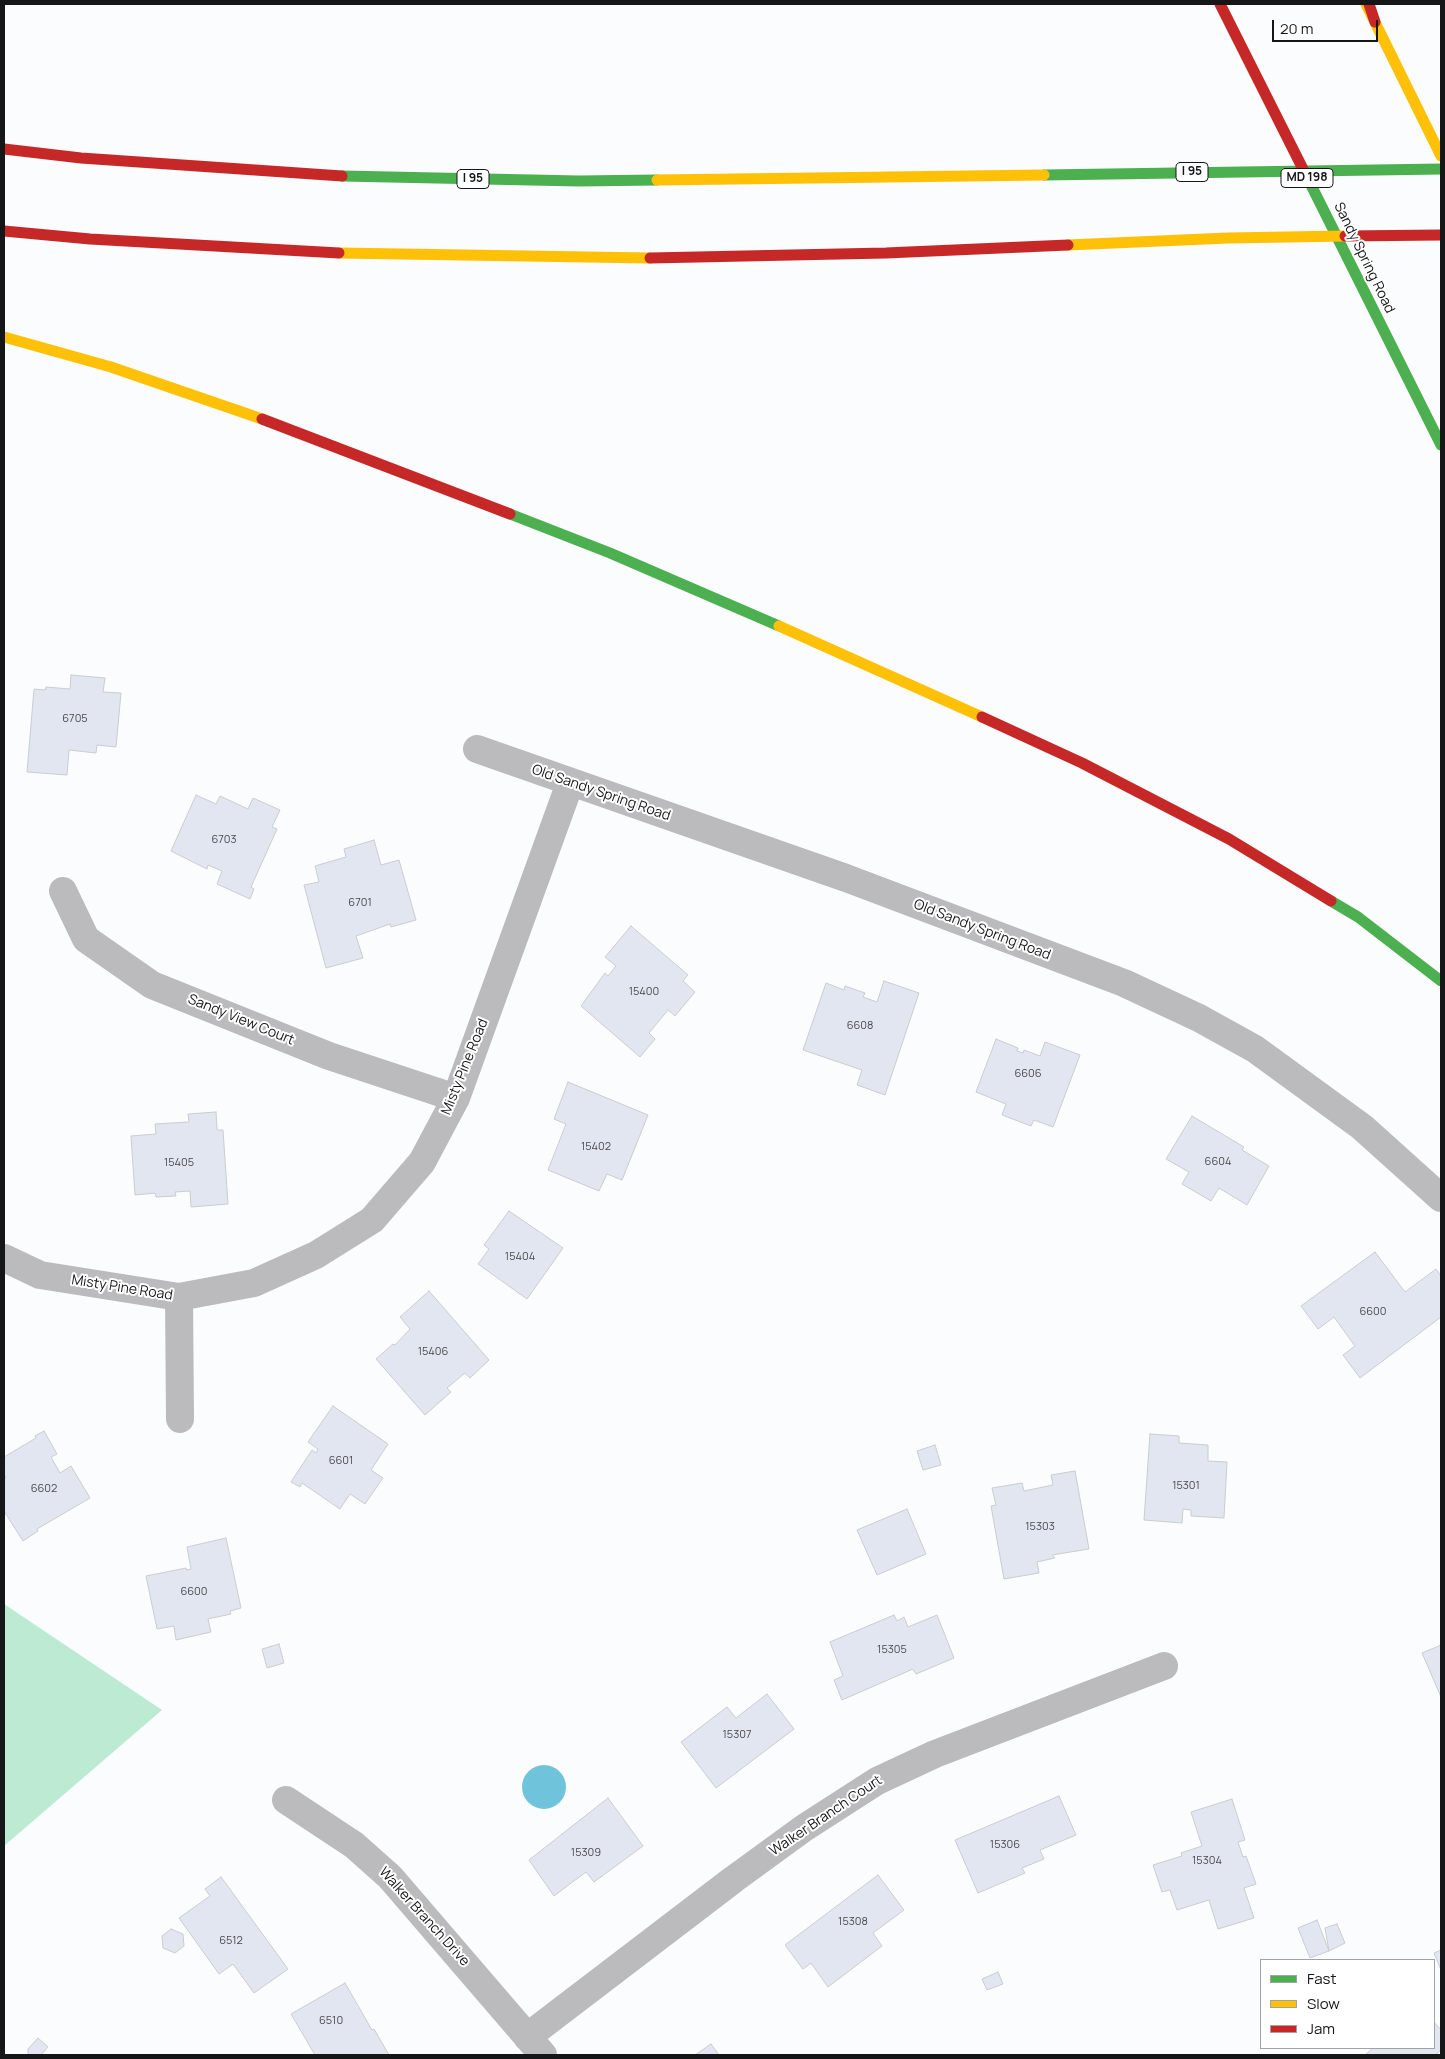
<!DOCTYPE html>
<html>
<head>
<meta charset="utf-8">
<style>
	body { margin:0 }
	#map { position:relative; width:1445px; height:2059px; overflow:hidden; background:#fafcfe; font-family:Manrope,sans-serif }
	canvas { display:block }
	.frame { position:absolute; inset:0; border:5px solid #151617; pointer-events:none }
	.legend { position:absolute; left:1260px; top:1959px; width:175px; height:90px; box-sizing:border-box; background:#fff; border:1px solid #a1a2a2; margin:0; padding:6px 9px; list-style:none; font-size:15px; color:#151617 }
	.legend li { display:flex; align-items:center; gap:10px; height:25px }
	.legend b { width:25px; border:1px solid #a1a2a2 }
	.scale { position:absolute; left:1272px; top:20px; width:106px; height:22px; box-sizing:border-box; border:2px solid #151617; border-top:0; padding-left:6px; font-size:15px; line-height:18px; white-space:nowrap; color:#151617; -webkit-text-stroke:4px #fff; paint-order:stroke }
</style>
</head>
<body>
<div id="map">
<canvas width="1445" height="2059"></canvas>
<div class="frame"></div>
<ul class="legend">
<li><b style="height:6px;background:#4caf50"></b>Fast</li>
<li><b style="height:6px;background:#ffc107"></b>Slow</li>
<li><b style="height:6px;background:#c62828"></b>Jam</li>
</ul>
<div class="scale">20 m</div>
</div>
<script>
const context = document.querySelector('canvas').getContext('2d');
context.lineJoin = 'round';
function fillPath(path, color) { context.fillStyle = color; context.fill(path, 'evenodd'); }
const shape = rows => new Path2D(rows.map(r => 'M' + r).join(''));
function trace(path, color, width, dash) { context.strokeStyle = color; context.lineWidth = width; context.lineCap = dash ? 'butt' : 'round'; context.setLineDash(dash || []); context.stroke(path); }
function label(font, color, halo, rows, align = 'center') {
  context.font = font + ' Manrope,sans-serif'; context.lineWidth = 4; context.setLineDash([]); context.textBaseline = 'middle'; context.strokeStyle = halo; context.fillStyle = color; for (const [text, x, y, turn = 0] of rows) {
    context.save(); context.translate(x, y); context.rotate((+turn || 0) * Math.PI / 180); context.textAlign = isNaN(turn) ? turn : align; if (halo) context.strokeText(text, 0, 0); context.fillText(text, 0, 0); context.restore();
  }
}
fillPath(shape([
	[4,1604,162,1710,4,1846]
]), '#bcead3');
fillPath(shape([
	'522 1787a22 22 0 1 1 44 0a22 22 0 1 1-44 0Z'
]), '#6fc4db');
const building = shape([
	[71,675,105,678,103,692,121,693,116,747,97,745,96,753,69,750,67,775,27,772,34,689,45,690,46,687,70,689,71,675],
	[196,795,216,804,220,796,248,809,253,798,280,810,272,827,277,829,251,887,254,889,250,899,217,884,222,871,208,865,207,869,171,851,196,795],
	[374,840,381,865,399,860,416,920,391,927,390,924,356,936,363,958,326,968,304,885,319,882,315,866,346,857,344,849,374,840],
	[631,926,688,975,683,981,695,992,675,1016,668,1010,649,1033,655,1039,640,1057,581,1006,605,973,608,976,616,966,605,957,631,926],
	[884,981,919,993,885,1095,857,1085,862,1070,803,1050,826,983,844,990,845,986,865,993,863,997,877,1002,884,981],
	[996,1039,1018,1048,1017,1051,1023,1053,1024,1050,1040,1056,1045,1042,1080,1055,1053,1127,1034,1120,1031,1126,1002,1115,1006,1104,976,1092,996,1039],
	[568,1082,648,1115,622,1180,607,1174,599,1191,548,1170,566,1124,554,1119,568,1082],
	[216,1112,217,1130,223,1130,228,1204,191,1207,190,1191,175,1192,176,1196,156,1197,155,1193,135,1195,131,1136,156,1134,155,1124,189,1122,188,1114,216,1112],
	[1192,1116,1244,1147,1242,1150,1269,1166,1247,1205,1219,1188,1211,1201,1182,1184,1189,1172,1166,1159,1192,1116],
	[509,1211,563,1248,527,1299,478,1264,489,1249,484,1245,509,1211],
	[1375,1252,1405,1292,1436,1269,1441,1276,1441,1317,1360,1378,1343,1355,1355,1346,1334,1317,1318,1329,1301,1306,1375,1252],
	[429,1291,489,1360,470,1378,465,1373,447,1388,451,1392,425,1415,376,1359,393,1344,395,1345,410,1329,400,1317,429,1291],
	[333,1406,388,1444,371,1470,383,1478,365,1504,350,1494,340,1509,302,1483,300,1487,291,1482,312,1450,316,1453,318,1449,308,1442,333,1406],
	[44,1431,57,1454,51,1457,60,1473,71,1466,90,1498,37,1529,38,1531,23,1541,4,1511,4,1480,6,1478,4,1474,4,1457,36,1438,35,1436,44,1431],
	[1150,1434,1179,1436,1179,1443,1208,1445,1208,1461,1227,1462,1224,1518,1191,1516,1191,1510,1183,1509,1182,1523,1144,1520,1150,1434],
	[935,1445,941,1465,923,1470,917,1451,935,1445],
	[1075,1471,1089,1549,1052,1555,1055,1558,1037,1562,1039,1573,1004,1579,991,1506,996,1505,992,1488,1022,1483,1024,1491,1053,1485,1051,1475,1075,1471],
	[907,1509,926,1554,877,1575,857,1530,907,1509],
	[226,1538,241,1608,230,1611,231,1614,208,1619,211,1632,176,1640,174,1626,157,1629,146,1576,186,1568,187,1570,191,1569,187,1547,226,1538],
	[894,1615,897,1621,904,1617,908,1627,937,1615,954,1658,916,1674,913,1669,842,1700,834,1680,843,1676,830,1642,894,1615],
	[279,1644,284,1663,267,1668,262,1649,279,1644],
	[1441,1645,1441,1697,1422,1653,1441,1645],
	[767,1694,794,1729,716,1788,681,1742,727,1707,736,1718,767,1694],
	[1059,1796,1076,1835,1040,1850,1044,1859,1022,1868,1025,1873,978,1893,955,1840,1059,1796],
	[608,1798,643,1846,594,1882,586,1872,554,1896,529,1860,608,1798],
	[1232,1799,1245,1840,1238,1842,1243,1857,1246,1856,1256,1884,1244,1888,1254,1918,1218,1929,1209,1900,1177,1910,1170,1890,1162,1892,1153,1865,1182,1856,1181,1853,1202,1846,1191,1812,1232,1799],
	[878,1875,904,1910,873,1933,882,1946,828,1987,811,1963,803,1969,785,1945,878,1875],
	[221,1877,288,1969,254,1993,233,1964,219,1974,179,1918,210,1896,205,1889,221,1877],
	[1317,1920,1329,1951,1310,1958,1298,1928,1317,1920],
	[1337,1924,1345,1943,1329,1951,1325,1928,1337,1924],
	[171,1929,183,1934,184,1946,175,1953,163,1948,162,1936,171,1929],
	[1441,1950,1441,1970,1434,1953,1441,1950],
	[998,1972,1003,1984,987,1990,982,1979,998,1972],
	[345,1983,372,2030,374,2029,389,2055,315,2055,291,2014,345,1983],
	[1434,2022,1441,2030,1441,2050,1435,2055,1365,2055,1373,2048,1434,2048,1434,2022],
	[38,2038,48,2047,41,2055,28,2055,28,2049,38,2038],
	[711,2044,719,2055,695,2055,711,2044]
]);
fillPath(building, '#e2e6f0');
trace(building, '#caccce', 1);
trace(shape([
	[477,749,846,878,1124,983,1199,1018,1255,1049,1362,1127,1441,1198],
	[63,891,86,939,152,985,329,1056,456,1098],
	[4,1258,40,1275,179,1297,254,1283,316,1255,372,1220,422,1162,456,1098,570,783],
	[179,1297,180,1419],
	[286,1800,354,1845,390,1877,543,2055],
	[527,2037,734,1879,804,1828,877,1781,935,1754,1164,1666]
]), '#bbbbbd', 28);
trace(shape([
	[1044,175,1441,169],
	[342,176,579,181,657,180],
	[1308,179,1441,445],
	[510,514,610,553,779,626],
	[1331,901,1358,917,1441,981]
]), '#4caf50', 11);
trace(shape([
	[1366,4,1441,156],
	[657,180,1044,175],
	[1068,245,1228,238,1345,236],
	[339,253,650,258],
	[4,337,111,367,262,419],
	[779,626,982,717]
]), '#ffc107', 11);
trace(shape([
	[1220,4,1308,179],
	[1369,4,1375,22],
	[4,149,81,158,342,176],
	[4,231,90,239,339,253],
	[1345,236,1441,235],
	[650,258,886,253,1068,245],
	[262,419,510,514],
	[982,717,1082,763,1229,839,1331,901]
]), '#c62828', 11);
label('11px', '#484a4d', null, [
	["6705",75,719],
	["6703",224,840],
	["6701",360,903],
	["15400",644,992],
	["6608",860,1026],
	["6606",1028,1074],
	["15402",596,1147],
	["6604",1218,1162],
	["15405",179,1163],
	["15404",520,1257],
	["6600",1373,1312],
	["15406",433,1352],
	["6601",341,1461],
	["15301",1186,1486],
	["6602",44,1489],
	["15303",1040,1527],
	["6600",194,1592],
	["15305",892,1650],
	["15307",737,1735],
	["15306",1005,1845],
	["15309",586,1853],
	["15304",1207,1861],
	["15308",853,1922],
	["6512",231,1941],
	["6510",331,2021]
]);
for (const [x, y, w] of [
	[1192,172,32],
	[1307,178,52],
	[473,179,32]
]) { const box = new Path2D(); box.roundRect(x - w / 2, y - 9.5, w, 19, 4); context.fillStyle = '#fff'; context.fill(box); trace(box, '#151617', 1); }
label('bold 12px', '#151617', null, [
	["I 95",1192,172],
	["MD 198",1307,178],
	["I 95",473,179]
]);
label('14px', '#151617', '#fff', [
	["Sandy Spring Road",1364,258,64],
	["Old Sandy Spring Road",601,793,19],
	["Old Sandy Spring Road",982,930,21],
	["Sandy View Court",241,1020,22],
	["Misty Pine Road",465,1067,-68],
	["Misty Pine Road",122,1288,9],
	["Walker Branch Court",826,1816,-34],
	["Walker Branch Drive",424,1917,48]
]);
</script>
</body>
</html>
